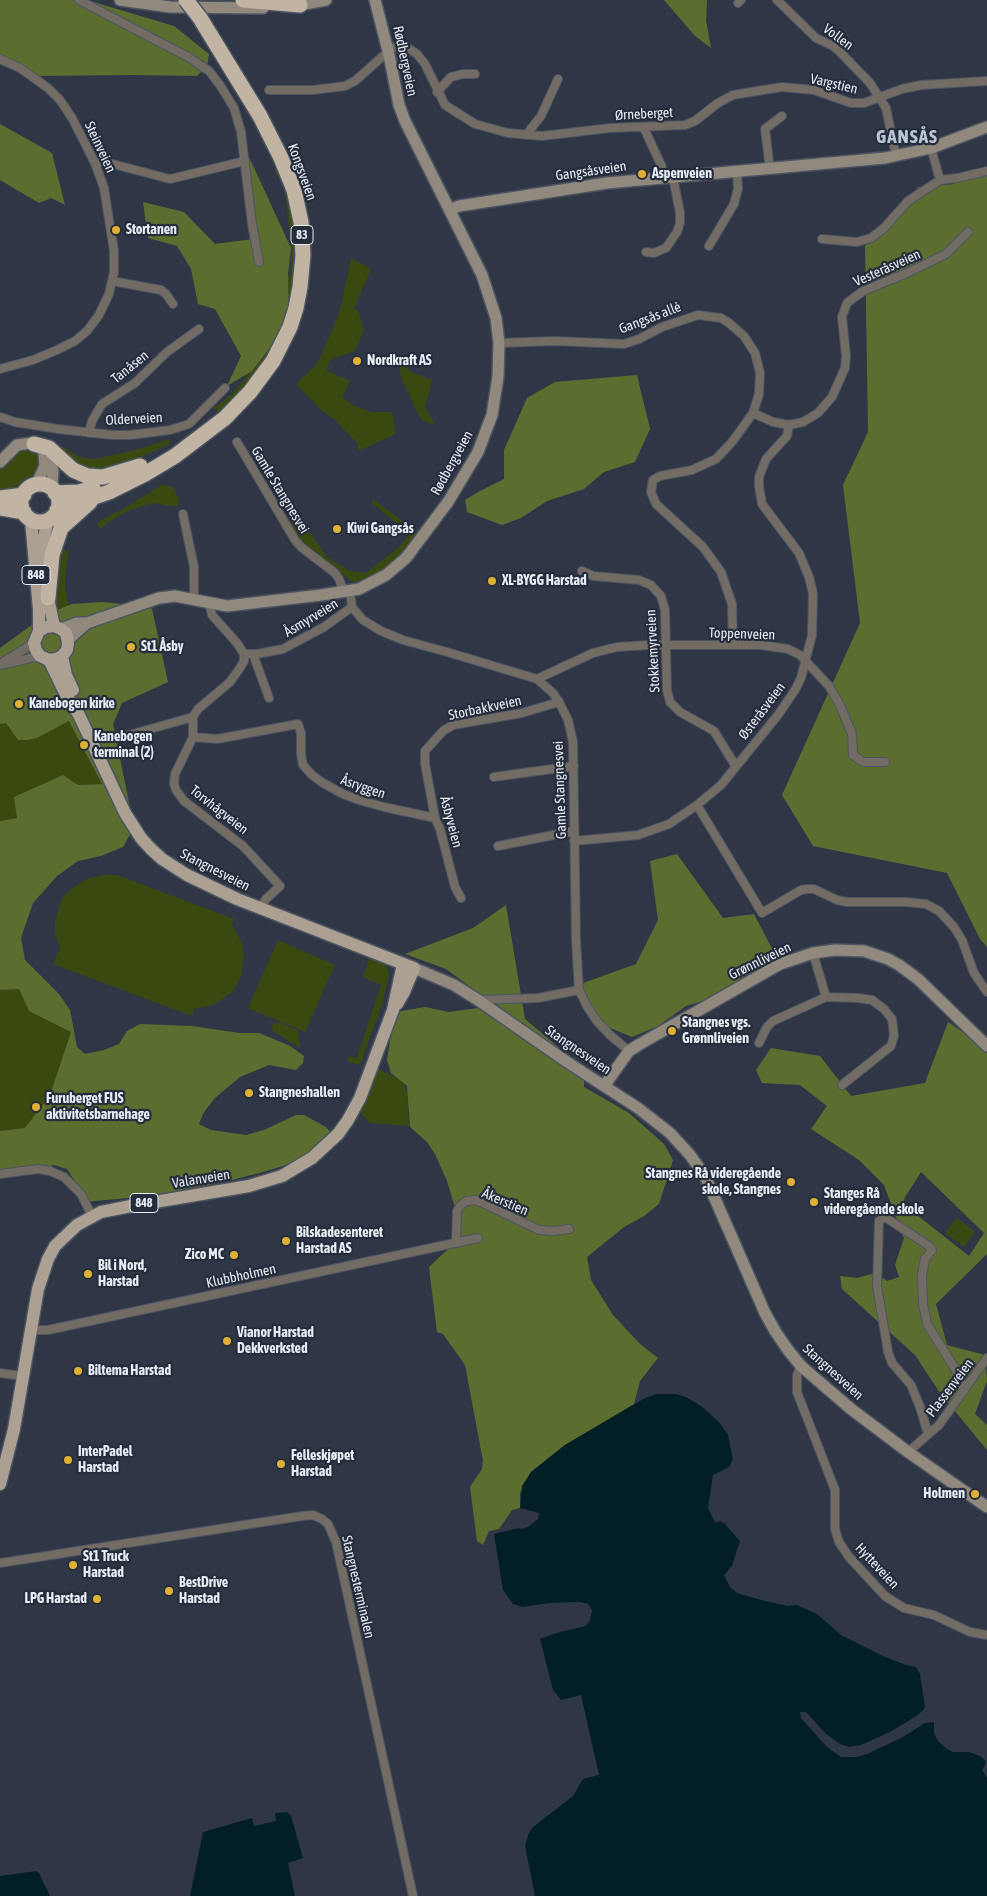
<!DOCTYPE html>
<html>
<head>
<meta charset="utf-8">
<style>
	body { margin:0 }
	canvas { display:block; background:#2f3746 }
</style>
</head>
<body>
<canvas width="987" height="1896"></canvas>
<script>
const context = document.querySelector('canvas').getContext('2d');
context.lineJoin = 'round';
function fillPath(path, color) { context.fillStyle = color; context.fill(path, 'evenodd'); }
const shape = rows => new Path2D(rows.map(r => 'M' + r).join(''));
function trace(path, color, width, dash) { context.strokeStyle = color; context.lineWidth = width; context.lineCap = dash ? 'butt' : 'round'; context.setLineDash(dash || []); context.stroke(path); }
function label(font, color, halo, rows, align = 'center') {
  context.font = font + ' "Asap Condensed",sans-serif'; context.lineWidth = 4.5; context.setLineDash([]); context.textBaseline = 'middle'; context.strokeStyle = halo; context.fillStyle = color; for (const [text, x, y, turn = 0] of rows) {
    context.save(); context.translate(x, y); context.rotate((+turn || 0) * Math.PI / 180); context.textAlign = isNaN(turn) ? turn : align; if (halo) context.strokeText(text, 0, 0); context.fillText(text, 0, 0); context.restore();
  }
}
fillPath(shape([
	[271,150,294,203,298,272,284,328,255,378,219,414,213,406,217,406,233,393,255,366,278,284,291,274,291,241,283,179,277,176],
	[351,258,371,269,354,309,358,311,364,329,355,351,331,359,326,370,350,381,342,397,354,406,372,412,392,412,396,434,358,451,358,444,335,420,320,409,296,384,315,366,323,352,340,310],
	[399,359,411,372,432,380,425,408,435,424,433,425,422,420,419,416,401,377],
	[169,439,170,444,121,466,98,471,84,470,63,454,61,446,79,457,94,459,136,450],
	[25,450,32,450,41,460,40,467,35,479,15,488,0,492,0,470,14,455],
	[161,485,173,487,179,500,177,507,152,503,130,510,110,521,100,529,97,524,98,522,130,505],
	[373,499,413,529,416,538,400,557,381,572,366,579,354,582,347,578,341,572,324,560,303,543,287,521,299,517,327,557,349,571,366,573,398,548,408,536,407,532,372,503],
	[69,550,65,575,65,589,72,618,58,610,56,597,59,551],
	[69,721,103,784,78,785,63,775,15,797,17,818,0,821,0,724,6,722,37,738],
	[102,875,117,875,234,919,232,925,242,943,244,957,241,976,233,991,214,1005,194,1009,192,1016,53,964,60,948,55,933,55,923,60,904,64,896,75,886,87,879],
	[278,940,335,965,305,1032,248,1008],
	[370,956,383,961,387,968,389,975,382,1004,360,1065,359,1065,347,1061,349,1056,357,1058,381,985,363,977],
	[19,989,29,1011,71,1032,50,1095,25,1128,0,1131,0,990],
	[278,1022,298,1031,300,1048,273,1031,272,1025],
	[378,1069,395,1077,403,1083,407,1093,409,1126,370,1123,360,1112],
	[957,1218,975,1232,964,1247,945,1233]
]), '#394910');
fillPath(shape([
	[0,0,87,0,174,26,209,54,207,66,197,76,132,75,35,76,0,57],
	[664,0,707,0,706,20,711,48,695,36],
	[0,124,52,153,65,205,51,198,39,203,0,180],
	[244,146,291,248,288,274,289,323,252,371,227,386,241,356,215,309,198,304,191,269,177,246,148,238,143,202,184,212,215,244,253,239],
	[987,173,987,947,980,939,947,873,813,846,782,795,860,623,843,485,868,432,865,246,918,187,954,184,954,179],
	[637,375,650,429,635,462,604,472,584,489,547,501,521,518,502,525,467,512,465,500,480,491,504,479,504,450,527,398,555,382],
	[103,602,150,607,152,609,168,682,122,703,113,724,134,827,123,847,101,856,78,861,57,876,33,903,21,938,25,960,59,994,70,1010,77,1047,85,1054,104,1050,119,1044,127,1031,140,1024,192,1026,239,1033,259,1033,290,1046,304,1056,303,1063,296,1070,269,1065,240,1077,215,1098,204,1112,199,1124,211,1130,246,1135,264,1130,296,1115,304,1115,326,1127,334,1136,296,1162,263,1172,228,1181,151,1196,84,1202,81,1191,67,1169,54,1165,0,1179,0,1131,25,1128,50,1095,71,1032,29,1011,19,989,0,990,0,821,17,818,14,797,63,775,78,785,102,784,69,721,37,738,28,740,18,740,6,723,0,724,0,648,47,614,72,604],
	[677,854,723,918,754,914,779,962,713,998,686,1006,658,1026,632,1037,603,1025,575,986,636,964,658,920,650,861],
	[506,905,525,1019,584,1069,584,1087,629,1113,664,1144,673,1160,659,1204,644,1216,624,1227,587,1257,591,1280,613,1315,640,1344,658,1358,640,1381,634,1404,565,1445,531,1472,520,1493,520,1508,512,1510,499,1529,489,1531,483,1545,477,1541,470,1487,482,1469,483,1461,465,1365,443,1334,437,1332,429,1267,460,1238,460,1224,447,1181,435,1154,427,1142,410,1127,407,1086,391,1073,387,1060,394,1015,396,1012,425,1007,449,1012,485,1007,484,1001,476,991,446,969,405,954,473,928],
	[948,1022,987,1049,987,1254,936,1304,947,1345,985,1355,987,1381,975,1414,987,1425,987,1450,940,1393,915,1355,842,1289,840,1276,857,1278,875,1273,887,1281,899,1277,895,1265,904,1238,884,1185,859,1160,811,1129,827,1106,800,1085,762,1083,756,1070,771,1048,820,1056,851,1096,925,1083],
	[921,1172,984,1233,969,1256,903,1204,905,1197]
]), '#5b6e30');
fillPath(shape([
	[656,1394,676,1394,686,1397,701,1406,719,1422,728,1435,733,1459,729,1467,713,1475,708,1508,715,1522,716,1523,720,1521,725,1524,740,1541,732,1566,724,1575,730,1587,737,1593,765,1601,788,1606,797,1605,817,1614,841,1635,883,1656,906,1665,916,1667,920,1674,925,1708,918,1715,890,1732,861,1745,850,1747,840,1744,826,1734,806,1712,800,1712,801,1718,827,1747,841,1757,856,1757,867,1754,903,1737,925,1723,934,1722,934,1733,938,1741,947,1749,953,1752,969,1752,980,1756,986,1761,985,1765,982,1770,987,1778,987,1896,535,1896,525,1846,528,1835,533,1827,573,1796,583,1779,599,1775,581,1695,561,1700,553,1690,540,1639,556,1633,586,1626,590,1620,592,1610,588,1604,580,1602,549,1603,522,1607,513,1604,503,1590,494,1534,519,1528,522,1529,528,1527,538,1519,539,1513,520,1508,522,1486,531,1472,565,1445,645,1398],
	[287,1812,291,1816,303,1858,288,1863,295,1896,190,1896,203,1832,252,1818,254,1826,276,1821,275,1813],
	[36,1871,39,1873,50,1896,0,1896,0,1876]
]), '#031f26');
const street = shape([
	[79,0,190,58,209,71,220,85,234,108,241,132,252,224,259,262],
	[777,0,816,38,833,46,840,52,870,83,886,108,896,156],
	[738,3,741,0],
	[388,49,399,46,408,48,417,54,425,64,445,105,475,124,508,133,542,136,610,128,685,125,695,121,718,103,733,95,782,87,814,90,851,103,864,103,902,89,921,85,987,81],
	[0,59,20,68,48,88,60,100,72,118,95,163,104,188,114,251,114,272,109,294,99,315,87,331,75,341,57,350,33,360,0,369],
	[269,90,313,90,345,86,355,81,383,56,389,55],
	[437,92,451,77,463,74,475,74],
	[644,128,662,167,662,177],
	[526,135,541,116,558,79],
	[931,148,940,180,957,178,987,171],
	[95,163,105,162,170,179,245,161],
	[770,169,765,129,782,116],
	[822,239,857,242,871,238,884,228,908,201,940,180],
	[709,246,734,204,738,189,737,172],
	[646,252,654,253,666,248,677,232,680,223,680,213,673,177],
	[112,281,161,290,166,294,173,304],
	[499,343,555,341,624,344,639,339,662,327,698,315,721,318,729,323,744,336,755,353,760,373,759,394,753,413,732,442,716,459,692,470,660,476,653,480,651,492,656,504,703,547,721,572,732,604,733,645],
	[753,413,773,422,789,425,803,422,818,413,832,397,845,368,846,356,842,317,847,303,863,291,907,273,946,254,968,232],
	[0,417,15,422,58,429,112,435,130,435,170,430,189,424,225,388],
	[89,433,92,421,102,404,135,383,167,352,199,329],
	[237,442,295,540,301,547,335,573,339,579,344,592],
	[183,514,194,567,194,600],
	[582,571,593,576,639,580,651,585,661,596,665,610,667,690,670,702,680,712,714,731,735,765],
	[350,591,352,607,363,620,381,631,403,640,447,652,537,679,553,693,559,702,568,720,573,742,576,940,579,990,587,1006,596,1020,610,1035,629,1051],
	[244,654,257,654,283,649,324,627,352,607],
	[253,654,269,698],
	[0,664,34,643],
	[0,665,40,656],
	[537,679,593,653,617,647,649,645,761,645,788,649,800,655,829,686,840,705,852,734,853,755,863,762,885,762],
	[193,717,193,737,175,774,174,784,176,790,184,801,243,846,280,886,266,899,260,908],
	[122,737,193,717,198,709,230,682,240,668,244,661,244,654,237,643,212,615,209,602],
	[193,737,217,739,298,724,301,733,301,754,303,765,312,775,323,783,343,794,362,801,384,807,435,818],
	[494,777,574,766],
	[697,805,762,913,801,890,808,889,814,889,837,900,847,902,906,902,926,904,939,911,954,927,962,940,974,973,987,992],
	[574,841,638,835,669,824,697,805,721,785,778,715,795,690,801,678,812,635,813,594,809,577,799,553,762,504,759,486,759,477,766,459,787,436,789,425],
	[498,846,574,831],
	[461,898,455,887,440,829,435,818,425,764,425,751,443,731,453,725,522,713,559,702],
	[813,953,826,997],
	[478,1000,538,998,579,990],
	[759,1043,767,1027,773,1021,826,997,858,998,872,1000,884,1009,892,1019,894,1035,891,1046,842,1085],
	[0,1174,38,1169,50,1171,64,1177,81,1194,92,1216],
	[456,1243,457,1211,461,1205,467,1201,475,1200,485,1204,539,1230,552,1231,569,1229],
	[30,1330,48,1330,478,1238],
	[801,1366,797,1375,797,1392,835,1490,835,1529,839,1542,849,1557,885,1596,904,1608,934,1615,970,1632,987,1635],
	[0,1373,22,1376],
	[928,1434,920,1407,911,1385,892,1363,888,1352,877,1286,879,1221,885,1217,929,1246,932,1250,925,1259,922,1276,923,1304,927,1324,959,1375,964,1390],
	[908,1452,939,1425,987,1358],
	[0,1563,302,1516,313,1515,322,1519,328,1524,336,1542,413,1896]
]);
const secondary = shape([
	[120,0,170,7,263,8],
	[294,6,326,0],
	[450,210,459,206,607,183,885,158,931,148,987,127],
	[0,462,17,445,31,443,39,446,50,459,53,471,52,489],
	[36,485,45,466,44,454],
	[61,629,77,623,87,623,159,598,175,596,227,606,321,595,359,589,386,575,406,558,448,502,478,452,492,415,498,377,499,343,496,318,482,275,405,121,399,105,389,55,375,0],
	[68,640,87,623],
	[414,968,454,985,478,1000,567,1062,638,1108,670,1133,690,1155,705,1176,765,1313,775,1331,788,1350,801,1366,851,1409,908,1452,987,1507],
	[604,1086,629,1051,640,1044,780,964,813,953,835,950,864,951,888,959,899,965,918,979,987,1046]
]);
const primary = shape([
	[31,520,39,610,39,631],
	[48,520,44,537,44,555,48,598,54,626],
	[62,656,56,659,49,660,40,656,36,650,34,643,39,631,46,627,54,626,61,629,66,633,68,643,67,650,62,656,66,675,73,690],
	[49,660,66,695,79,715,125,813,141,838,151,849,162,859,187,875,237,899,414,968,404,992,397,1004],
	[0,1484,14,1429,38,1289,48,1259,55,1246,77,1225,101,1212,131,1206,249,1186,282,1176,312,1158,338,1134,348,1120,360,1098,393,1010,403,964]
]);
const highway = shape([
	[243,0,300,5],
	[34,444,49,448,73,470,87,476,103,477,140,466],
	'21 503a19 19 0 1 1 38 0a19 19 0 1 1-38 0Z',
	[55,493,79,492,93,488],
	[0,498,24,495],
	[0,508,24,512],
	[57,510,109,492,145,474,175,456,225,418,250,392,273,361,290,327,296,308,300,287,303,255,301,222,294,190,281,158,260,116,200,18],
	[48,598,52,555,61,528,90,502]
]);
trace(street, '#4c5462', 10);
trace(secondary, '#4c5462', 14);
trace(primary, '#4c5462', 15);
trace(highway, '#4c5462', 18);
trace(street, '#726c65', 8);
trace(secondary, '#92897e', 11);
trace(primary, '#aba092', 12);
trace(highway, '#c2b4a3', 15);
const highwayBridge = shape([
	[186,0,200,18]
]);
trace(highwayBridge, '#4c5462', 18, []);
trace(highwayBridge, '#c2b4a3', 15);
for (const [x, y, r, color] of [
	[642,174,5,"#dfb034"],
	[116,230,5,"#dfb034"],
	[357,361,5,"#dfb034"],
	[337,529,5,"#dfb034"],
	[492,581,5,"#dfb034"],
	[131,647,5,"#dfb034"],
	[19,704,5,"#dfb034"],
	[84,745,5,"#dfb034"],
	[672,1031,5,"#dfb034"],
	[249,1093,5,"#dfb034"],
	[36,1107,5,"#dfb034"],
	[791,1182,5,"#dfb034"],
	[814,1202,5,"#dfb034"],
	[286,1241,5,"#dfb034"],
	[234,1255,5,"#dfb034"],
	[88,1274,5,"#dfb034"],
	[227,1341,5,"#dfb034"],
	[78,1371,5,"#dfb034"],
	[68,1460,5,"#dfb034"],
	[281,1464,5,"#dfb034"],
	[975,1494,5,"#dfb034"],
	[73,1565,5,"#dfb034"],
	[169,1591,5,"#dfb034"],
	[97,1599,5,"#dfb034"]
]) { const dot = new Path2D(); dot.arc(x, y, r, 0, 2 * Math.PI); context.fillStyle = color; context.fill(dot); trace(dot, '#252d3b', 2); }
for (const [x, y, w] of [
	[302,235,22],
	[36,575,28],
	[144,1203,28]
]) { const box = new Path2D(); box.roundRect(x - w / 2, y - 9.5, w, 19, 4); context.fillStyle = '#252d3b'; context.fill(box); trace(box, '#e7edf6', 1); }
label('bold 12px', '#e7edf6', null, [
	["83",302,235],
	["848",36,575],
	["848",144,1203]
]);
label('14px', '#e7edf6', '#252d3b', [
	["Vollen",838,37,36],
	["Rødbergveien",405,61,78],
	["Vargstien",834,84,13],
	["Ørneberget",644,114,-3],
	["Steinveien",100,147,65],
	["Gangsåsveien",591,171,-8],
	["Kongsveien",302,172,70],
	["Vesteråsveien",887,268,-24],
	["Gangsås allé",650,318,-21],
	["Tanåsen",130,367,-39],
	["Olderveien",134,419,-3],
	["Rødbergveien",452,463,-61],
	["Gamle Stangnesvei",280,490,59],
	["Åsmyrveien",311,618,-31],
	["Toppenveien",742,634,2],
	["Stokkemyrveien",653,651,-93],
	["Storbakkveien",485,708,-12],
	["Østeråsveien",762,711,-53],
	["Åsryggen",363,787,19],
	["Gamle Stangnesvei",560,790,-92],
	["Torvhågveien",219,810,38],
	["Åsbyveien",451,822,75],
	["Stangnesveien",215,870,27],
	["Grønnliveien",760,961,-26],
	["Stangnesveien",578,1050,34],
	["Valanveien",201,1179,-9],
	["Åkerstien",505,1202,23],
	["Klubbholmen",241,1276,-12],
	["Stangnesveien",833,1372,42],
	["Plassenveien",950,1388,-53],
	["Hytteveien",877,1566,47],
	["Stangnesterminalen",358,1587,77]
]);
label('bold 14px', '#e7edf6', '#252d3b', [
	["Aspenveien",652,174],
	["Stortanen",126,230],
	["Nordkraft AS",367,361],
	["Kiwi Gangsås",347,529],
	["XL-BYGG Harstad",502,581],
	["St1 Åsby",141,647],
	["Kanebogen kirke",29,704],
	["Kanebogen",94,737],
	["terminal (2)",94,753],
	["Stangnes vgs.",682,1023],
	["Grønnliveien",682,1039],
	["Stangneshallen",259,1093],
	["Furuberget FUS",46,1099],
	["aktivitetsbarnehage",46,1115],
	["Stangnes Rå videregående",781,1174,"right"],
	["skole, Stangnes",781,1190,"right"],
	["Stanges Rå",824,1194],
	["videregående skole",824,1210],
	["Bilskadesenteret",296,1233],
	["Harstad AS",296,1249],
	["Zico MC",224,1255,"right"],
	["Bil i Nord,",98,1266],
	["Harstad",98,1282],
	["Vianor Harstad",237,1333],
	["Dekkverksted",237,1349],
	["Biltema Harstad",88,1371],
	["InterPadel",78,1452],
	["Harstad",78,1468],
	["Felleskjøpet",291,1456],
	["Harstad",291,1472],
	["Holmen",965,1494,"right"],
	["St1 Truck",83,1557],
	["Harstad",83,1573],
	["BestDrive",179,1583],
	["Harstad",179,1599],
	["LPG Harstad",87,1599,"right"]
], 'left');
context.letterSpacing = '1px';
label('bold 19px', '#bac5d7', '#252d3b', [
	["GANSÅS",907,137]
]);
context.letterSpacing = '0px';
</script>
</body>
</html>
